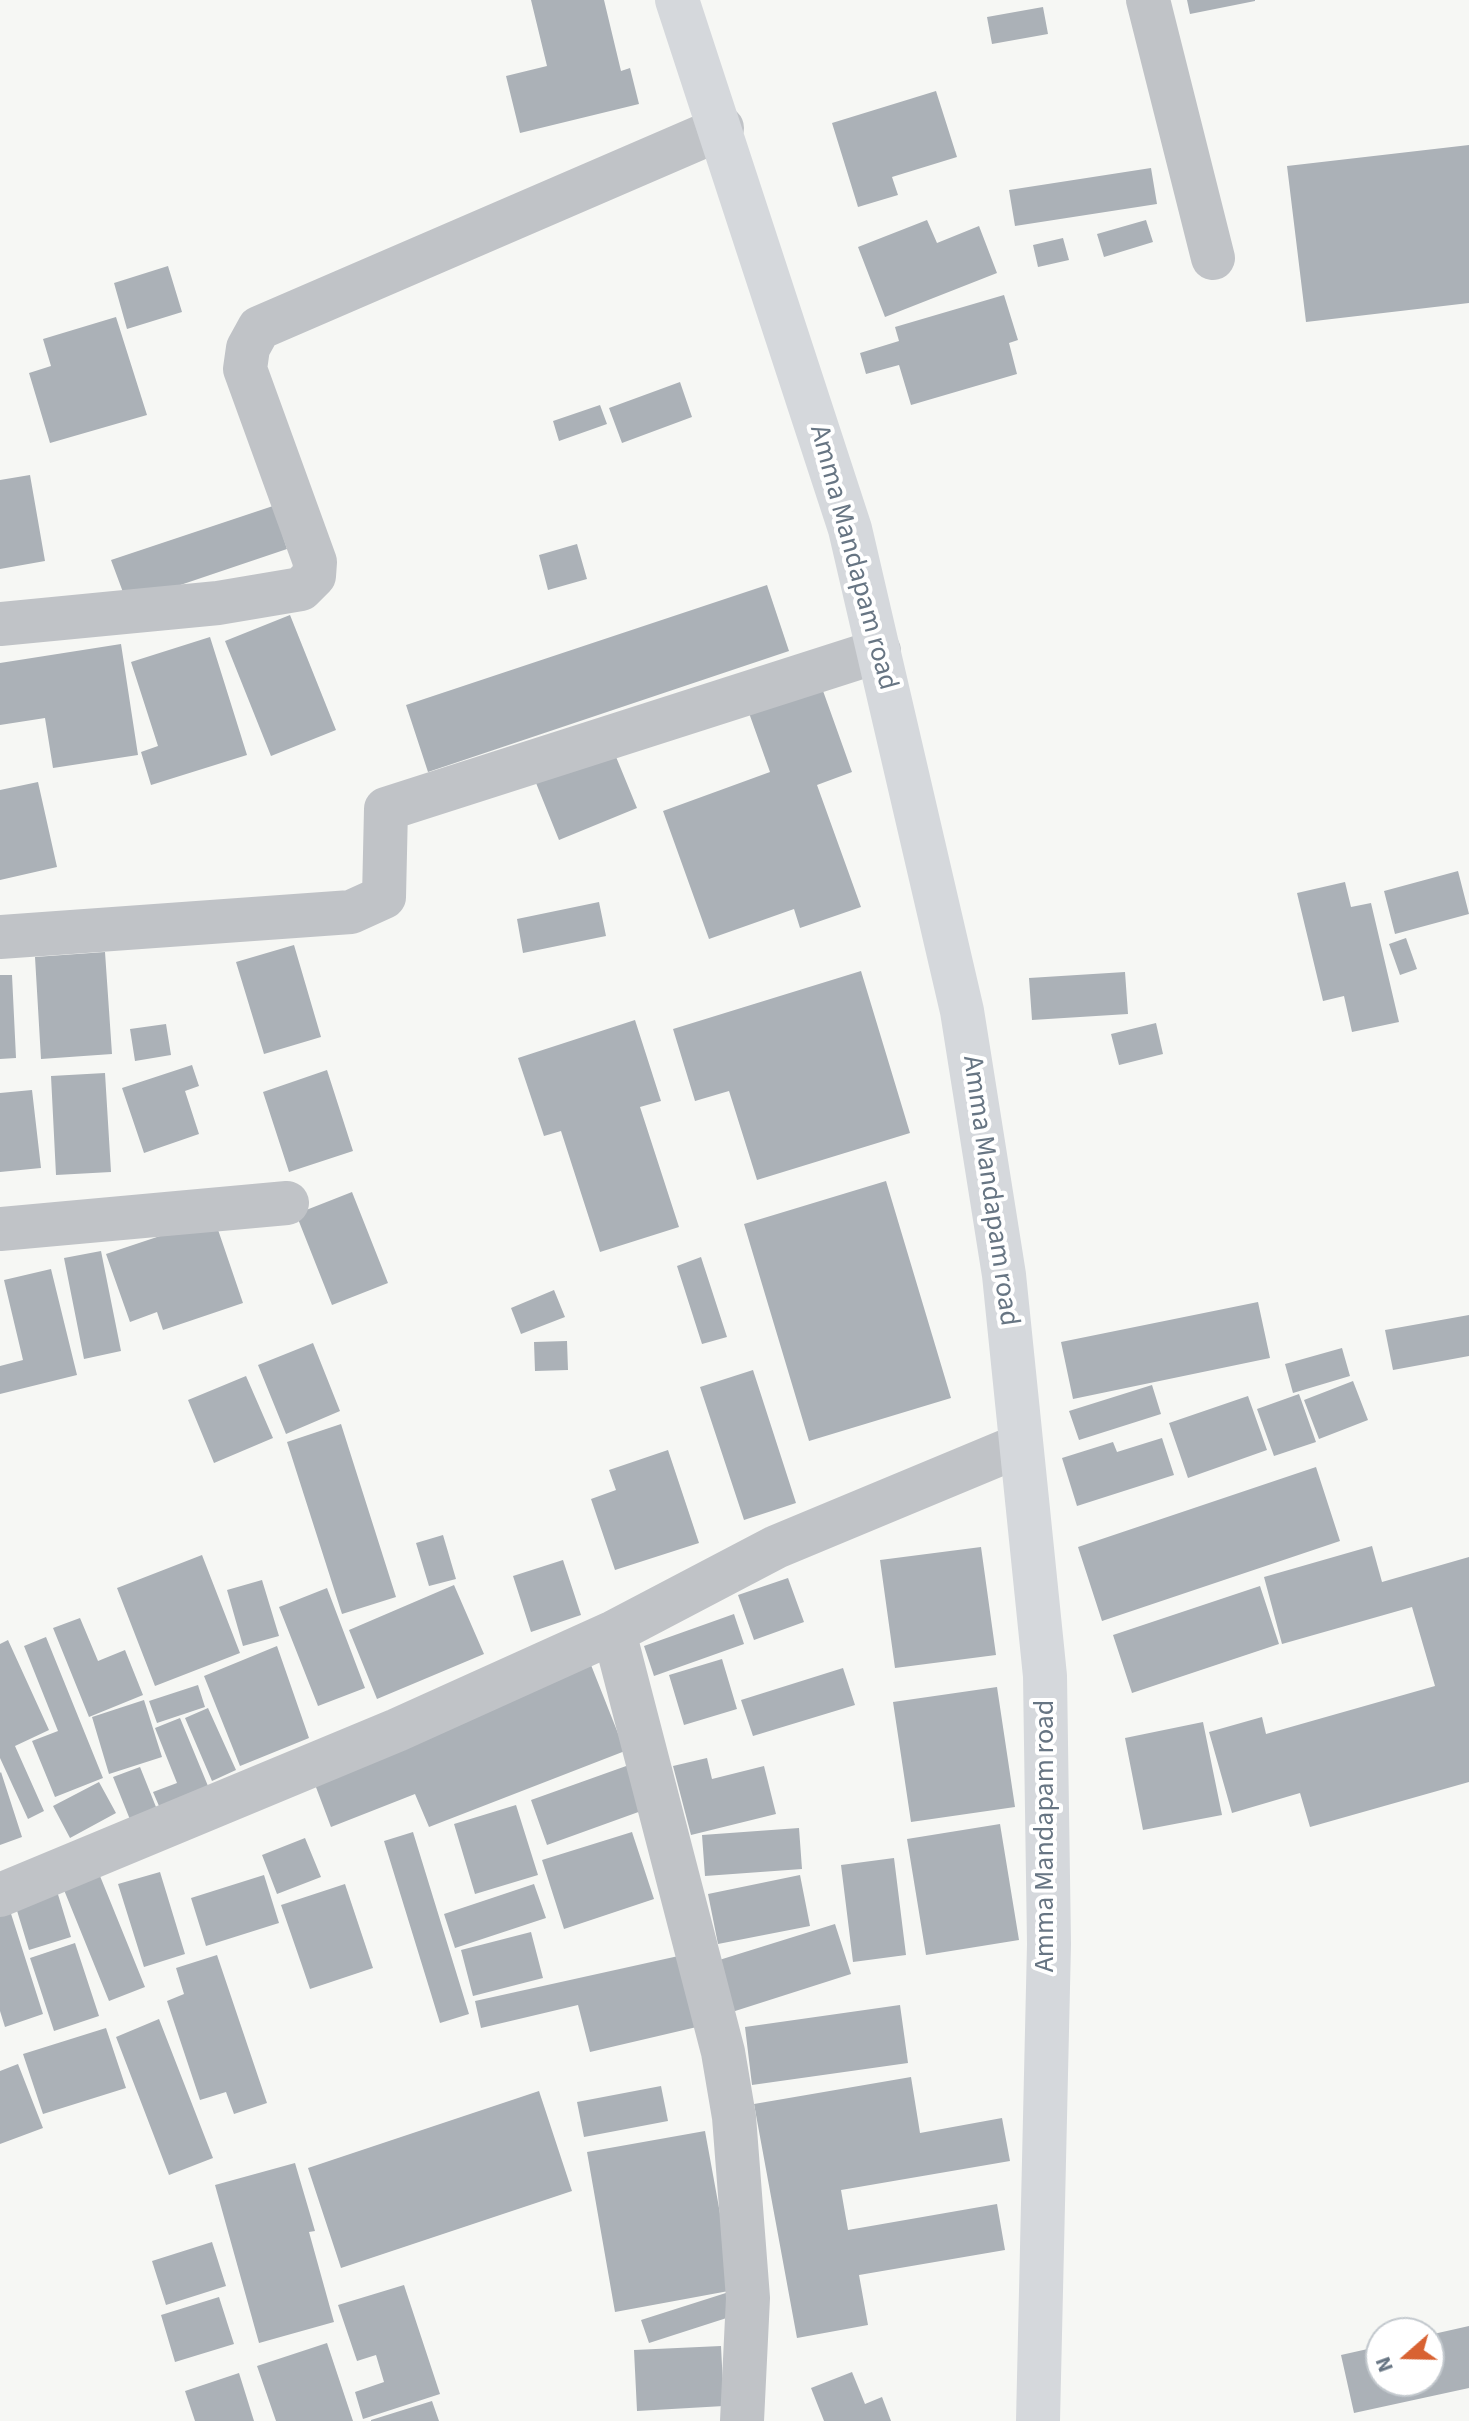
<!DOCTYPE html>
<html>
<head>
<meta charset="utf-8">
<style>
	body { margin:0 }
	#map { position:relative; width:1469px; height:2421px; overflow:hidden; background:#f6f7f4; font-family:"Source Sans 3",sans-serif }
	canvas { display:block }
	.north { position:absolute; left:1365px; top:2317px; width:80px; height:80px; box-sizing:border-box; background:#fff; border:2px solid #c2c8cd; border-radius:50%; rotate:250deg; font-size:22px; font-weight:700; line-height:32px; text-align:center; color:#677583 }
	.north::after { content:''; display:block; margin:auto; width:28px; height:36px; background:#d86232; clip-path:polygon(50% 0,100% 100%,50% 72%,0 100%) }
</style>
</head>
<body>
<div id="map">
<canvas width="1469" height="2421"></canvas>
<div class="north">N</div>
</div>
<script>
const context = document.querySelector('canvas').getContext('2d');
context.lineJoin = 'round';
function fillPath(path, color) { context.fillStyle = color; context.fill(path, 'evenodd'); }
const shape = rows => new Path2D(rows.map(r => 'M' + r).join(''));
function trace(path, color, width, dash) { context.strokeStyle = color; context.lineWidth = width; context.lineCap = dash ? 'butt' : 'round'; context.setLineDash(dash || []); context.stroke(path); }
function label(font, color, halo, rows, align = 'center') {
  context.font = font + ' "Source Sans 3",sans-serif'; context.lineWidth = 8; context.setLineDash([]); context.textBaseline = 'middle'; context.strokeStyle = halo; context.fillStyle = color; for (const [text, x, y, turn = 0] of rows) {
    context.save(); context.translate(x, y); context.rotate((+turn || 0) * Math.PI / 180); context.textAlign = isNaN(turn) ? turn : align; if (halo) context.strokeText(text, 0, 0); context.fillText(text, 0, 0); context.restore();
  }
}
fillPath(shape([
	[531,0,604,0,621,71,630,68,639,104,520,133,506,76,547,66],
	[1187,0,1255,0,1255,1,1190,14],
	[1043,7,1048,34,992,44,987,17],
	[936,91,957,157,892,177,898,195,858,207,832,123],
	[1469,145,1469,303,1306,322,1287,166],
	[1151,168,1157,204,1015,226,1009,190],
	[927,220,937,243,979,226,997,273,885,317,858,247],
	[1146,220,1153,242,1104,257,1097,234],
	[1063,238,1069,260,1038,267,1033,245],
	[168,266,182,312,127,329,114,283],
	[1004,295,1018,340,1009,343,1017,374,911,405,899,365,866,374,860,353,899,341,895,327],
	[116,317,147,415,50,443,29,373,51,366,43,339],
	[680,382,692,417,622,443,609,408],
	[600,405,607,424,559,441,553,421],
	[30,475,45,561,0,569,0,480],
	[273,506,287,549,127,603,111,560],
	[577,544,587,579,548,590,539,555],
	[767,585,789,651,428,772,406,705],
	[290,615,336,730,271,756,225,641],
	[210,637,247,755,151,785,141,752,158,746,131,662],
	[121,644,138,755,53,768,45,718,0,725,0,663],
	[822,688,852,772,817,785,861,907,800,928,794,909,709,939,663,811,770,772,749,713],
	[612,747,637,808,559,840,534,778],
	[38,782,57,867,0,880,0,790],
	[1458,871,1469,914,1395,934,1384,891],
	[1345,882,1351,907,1371,903,1399,1022,1352,1032,1344,996,1323,1001,1297,893],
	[599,902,606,936,523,953,517,919],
	[1406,938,1417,969,1400,975,1389,944],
	[294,945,321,1037,264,1054,236,962],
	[105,952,112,1054,41,1059,35,957],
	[861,971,910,1133,757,1180,729,1091,695,1101,673,1029],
	[1125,972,1128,1014,1032,1020,1029,978],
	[0,975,12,975,16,1058,0,1059],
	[635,1020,661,1101,640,1107,679,1227,600,1252,561,1131,544,1136,518,1058],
	[1156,1023,1163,1054,1119,1065,1111,1034],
	[166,1024,171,1055,135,1061,130,1029],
	[192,1065,199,1086,185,1091,199,1134,144,1153,122,1088],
	[327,1070,353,1151,289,1172,263,1092],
	[105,1073,111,1172,56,1175,51,1076],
	[32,1090,41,1168,0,1172,0,1093],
	[886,1181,951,1398,809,1441,744,1224],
	[352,1192,388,1283,332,1305,296,1214],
	[214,1218,243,1303,163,1330,157,1312,130,1322,106,1254],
	[101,1251,121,1351,84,1359,64,1258],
	[701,1257,727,1337,702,1344,677,1266],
	[51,1269,77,1375,0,1394,0,1366,23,1360,4,1280],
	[554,1290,565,1317,521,1334,511,1308],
	[1258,1302,1270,1358,1073,1399,1061,1342],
	[1469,1315,1469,1356,1393,1370,1385,1330],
	[567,1341,568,1370,535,1371,534,1342],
	[313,1343,340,1411,286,1434,258,1365],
	[1342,1348,1350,1376,1293,1393,1285,1364],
	[753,1370,796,1503,744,1520,700,1387],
	[246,1376,273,1438,214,1463,188,1400],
	[1353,1381,1368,1420,1319,1439,1304,1400],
	[1152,1385,1161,1414,1079,1440,1069,1411],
	[1299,1394,1316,1442,1274,1456,1257,1409],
	[1248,1396,1267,1450,1188,1478,1169,1423],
	[341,1424,396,1597,342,1614,287,1442],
	[1162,1438,1174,1475,1077,1506,1062,1458,1113,1442,1117,1452],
	[668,1450,699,1543,615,1570,591,1499,616,1490,609,1470],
	[1316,1467,1340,1541,1102,1621,1078,1547],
	[443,1535,456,1579,429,1586,416,1543],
	[1372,1546,1382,1582,1469,1557,1469,1782,1310,1827,1300,1793,1232,1813,1209,1732,1262,1717,1266,1734,1435,1686,1412,1607,1282,1644,1264,1577],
	[981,1547,996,1655,895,1668,880,1560],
	[202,1555,240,1653,155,1686,117,1588],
	[563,1560,581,1615,531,1632,513,1576],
	[788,1578,804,1622,754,1640,738,1595],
	[262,1580,279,1636,243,1646,227,1590],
	[454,1585,484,1654,377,1699,349,1630],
	[1260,1586,1279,1644,1132,1693,1113,1635],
	[327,1588,365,1688,318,1706,279,1607],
	[734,1614,744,1644,654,1676,644,1646],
	[80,1618,98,1661,125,1650,143,1695,89,1717,53,1628],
	[46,1637,103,1778,55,1797,32,1741,58,1731,24,1646],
	[8,1640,49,1730,15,1746,44,1811,28,1819,0,1758,0,1644],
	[277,1646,309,1738,240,1766,204,1676],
	[722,1659,737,1709,684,1725,669,1675],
	[591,1665,625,1751,429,1827,415,1794,331,1827,311,1774],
	[843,1668,855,1705,753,1736,741,1700],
	[198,1685,205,1707,157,1723,149,1701],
	[997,1687,1015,1807,911,1822,893,1702],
	[144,1700,162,1757,109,1774,92,1717],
	[208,1708,236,1770,212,1781,185,1718],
	[180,1718,208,1786,159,1806,153,1792,177,1783,155,1728],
	[1203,1722,1222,1815,1143,1830,1125,1738],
	[707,1758,712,1779,764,1766,776,1814,691,1835,673,1766],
	[629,1765,644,1810,547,1845,531,1800],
	[140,1767,158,1812,131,1822,113,1777],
	[1,1772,22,1837,0,1845,0,1773],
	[99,1782,116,1813,70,1838,53,1806],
	[516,1805,538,1875,475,1894,454,1824],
	[1000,1824,1019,1940,926,1955,907,1839],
	[799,1828,802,1869,705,1876,702,1835],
	[413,1832,469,2014,440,2023,384,1841],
	[632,1832,654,1899,564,1929,542,1860],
	[305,1838,321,1877,277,1894,262,1855],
	[894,1858,906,1955,853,1962,841,1865],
	[160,1872,185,1954,144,1967,118,1884],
	[264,1875,279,1923,206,1946,191,1898],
	[800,1875,810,1926,718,1944,708,1894],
	[100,1876,145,1987,109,2001,64,1890],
	[53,1878,71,1937,29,1950,11,1891],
	[345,1884,373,1968,310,1989,281,1905],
	[534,1884,546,1918,455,1948,444,1914],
	[6,1898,43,2014,5,2027,0,2011,0,1899],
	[835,1924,851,1974,732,2012,716,1961],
	[531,1932,543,1978,473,1996,461,1950],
	[75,1943,99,2016,54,2031,30,1958],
	[217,1955,267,2103,234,2114,226,2092,200,2100,167,2001,184,1994,176,1968],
	[683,1955,701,2026,590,2052,578,2005,481,2028,475,2001],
	[900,2005,908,2063,752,2085,745,2027],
	[159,2019,213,2158,169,2175,116,2037],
	[106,2028,126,2088,43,2114,23,2054],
	[18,2064,43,2128,0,2144,0,2071],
	[911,2077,920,2133,1002,2118,1010,2161,841,2190,848,2230,997,2204,1005,2250,859,2275,868,2325,797,2338,754,2104],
	[661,2086,668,2121,584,2137,577,2102],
	[539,2091,572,2191,341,2268,308,2168],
	[705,2131,734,2290,615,2312,587,2152],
	[295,2163,315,2231,309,2232,334,2322,259,2343,215,2185],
	[212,2242,226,2286,166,2305,152,2261],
	[404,2285,440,2394,363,2419,355,2392,384,2382,376,2355,357,2361,338,2305],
	[729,2292,736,2315,649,2343,641,2320],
	[219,2297,234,2344,175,2362,161,2315],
	[1469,2326,1469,2388,1354,2413,1341,2355,1381,2346,1381,2381,1429,2381,1429,2335],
	[327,2343,353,2421,276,2421,257,2366],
	[721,2346,724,2406,637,2411,634,2350],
	[852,2372,865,2404,882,2397,891,2421,824,2421,811,2388],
	[239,2373,254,2421,195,2421,185,2391],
	[432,2401,439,2421,371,2421,371,2420]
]), '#abb1b7');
trace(shape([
	[1148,0,1213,258],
	[0,624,218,603,301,589,314,576,315,562,245,369,248,348,259,328,722,128],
	[0,937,351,912,384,897,386,809,879,651],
	[0,1229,287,1203],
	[614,1632,723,2052,734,2117,748,2298,742,2421],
	[0,1895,397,1730,614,1632,776,1547,1021,1445]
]), '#c0c3c7', 44);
trace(shape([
	[677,0,850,529,962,1011,1004,1275,1045,1676,1049,1944,1038,2421]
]), '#d5d8dc', 44);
label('28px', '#677583', '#fff', [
	["Amma Mandapam road",852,558,75],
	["Amma Mandapam road",989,1191,82],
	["Amma Mandapam road",1047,1836,-90]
]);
</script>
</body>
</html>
